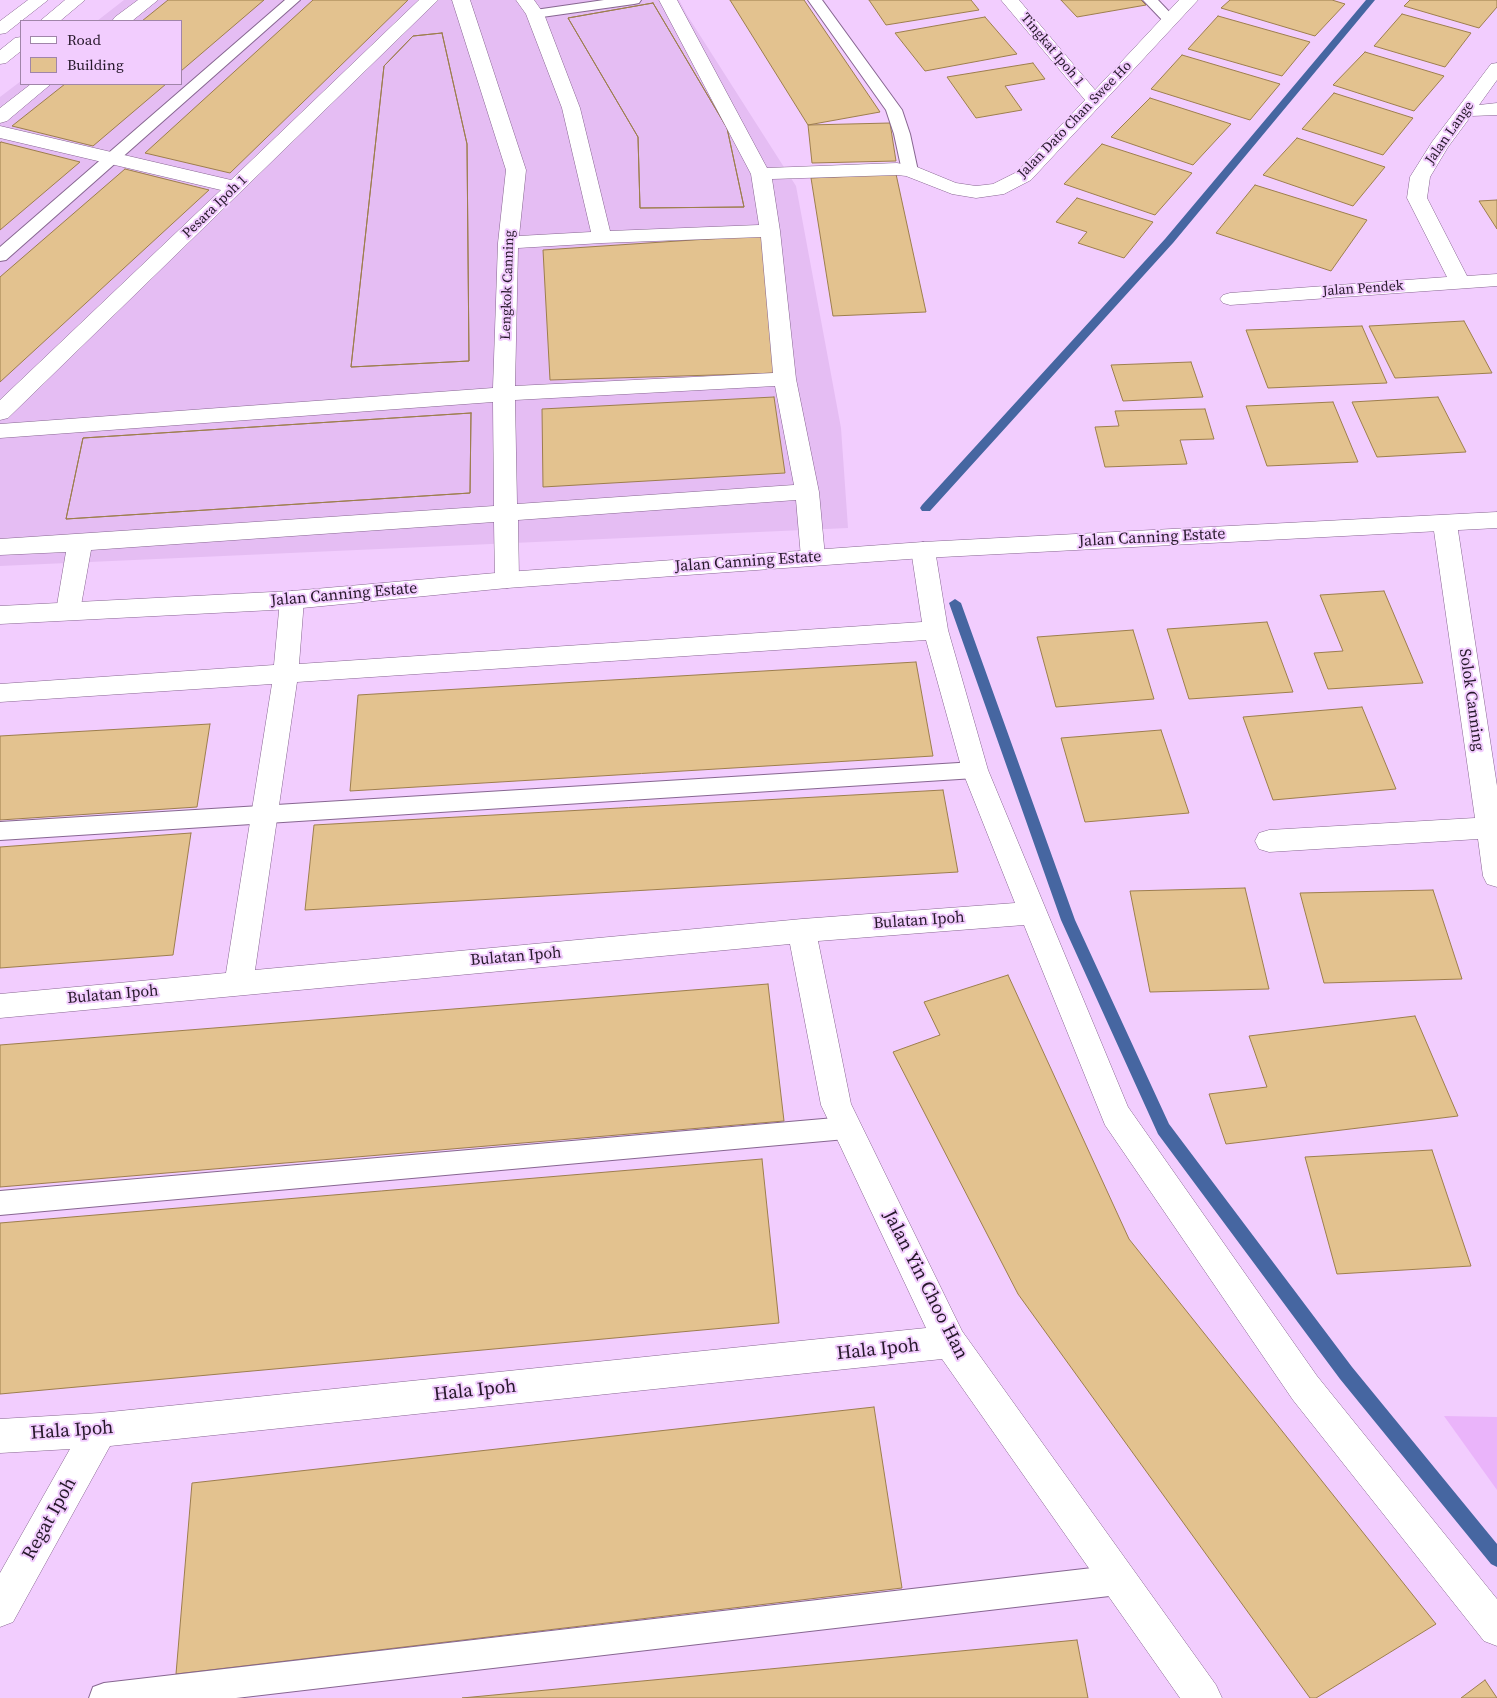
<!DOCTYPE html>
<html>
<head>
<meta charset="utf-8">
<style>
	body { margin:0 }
	#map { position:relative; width:1497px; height:1698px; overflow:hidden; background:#f2cdfe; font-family:"Source Serif 4",serif }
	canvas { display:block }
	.legend { position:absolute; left:20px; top:20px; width:162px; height:65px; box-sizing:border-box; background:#f2cdfe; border:1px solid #a085a9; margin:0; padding:6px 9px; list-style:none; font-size:15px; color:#26182a }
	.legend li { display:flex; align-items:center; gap:10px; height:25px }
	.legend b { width:25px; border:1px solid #a085a9 }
</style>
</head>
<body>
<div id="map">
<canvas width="1497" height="1698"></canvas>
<ul class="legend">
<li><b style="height:6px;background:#fff"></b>Road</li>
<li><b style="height:14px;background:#e3c28f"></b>Building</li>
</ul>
</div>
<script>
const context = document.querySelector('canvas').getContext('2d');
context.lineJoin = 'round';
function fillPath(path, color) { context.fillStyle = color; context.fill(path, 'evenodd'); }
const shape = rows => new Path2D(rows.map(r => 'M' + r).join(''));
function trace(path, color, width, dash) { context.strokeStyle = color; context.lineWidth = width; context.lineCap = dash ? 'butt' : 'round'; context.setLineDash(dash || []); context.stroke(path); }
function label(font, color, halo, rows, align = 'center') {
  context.font = font + ' "Source Serif 4",serif'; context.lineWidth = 4; context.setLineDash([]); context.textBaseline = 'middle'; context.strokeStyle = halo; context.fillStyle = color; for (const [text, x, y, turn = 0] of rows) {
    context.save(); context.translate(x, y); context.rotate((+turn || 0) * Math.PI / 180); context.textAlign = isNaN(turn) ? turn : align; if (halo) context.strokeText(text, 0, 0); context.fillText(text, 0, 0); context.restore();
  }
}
fillPath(shape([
	[124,0,679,0,687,15,796,186,841,428,848,528,0,566,0,97,21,81,21,84,181,84,181,21,97,21]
]), '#e5bdf3');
fillPath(shape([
	[1444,1416,1497,1417,1497,1490]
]), '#eab4fa');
fillPath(shape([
	[1366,0,1375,0,1173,243,930,511,922,511,920,508,922,505,1165,239,1366,0],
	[955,599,961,603,1075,920,1169,1124,1352,1367,1497,1544,1497,1567,1491,1564,1340,1379,1158,1134,1061,920,949,603,955,599]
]), '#4666a1');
const building = shape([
	[168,0,264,0,181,71,181,21,142,21,168,0],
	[313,0,408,0,230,173,145,153,313,0],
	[730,0,804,0,880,112,808,125,730,0],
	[869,0,971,0,979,10,886,25,869,0],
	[1061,0,1141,0,1146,5,1077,17,1061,0],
	[1230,0,1332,0,1345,4,1315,36,1221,8,1230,0],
	[1410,0,1497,0,1497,7,1479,28,1404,6,1410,0],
	[653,3,727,128,744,207,640,208,638,137,568,18,653,3],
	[653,3,727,128,744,207,640,208,638,137,568,18,653,3],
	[1402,14,1471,33,1445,67,1374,46,1402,14],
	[1218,16,1310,42,1282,76,1188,49,1218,16],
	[985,17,1017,54,925,71,895,33,985,17],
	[442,33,467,144,469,361,351,367,384,66,413,36,442,33],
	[442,33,467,144,469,361,351,367,384,66,413,36,442,33],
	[1365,52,1444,76,1414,111,1333,85,1365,52],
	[1182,55,1280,84,1250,120,1151,89,1182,55],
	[1033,63,1045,79,1005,86,1022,110,976,118,947,77,1033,63],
	[65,84,166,84,93,146,12,126,65,84],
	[1334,93,1413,118,1383,155,1302,129,1334,93],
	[1150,98,1231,124,1193,165,1111,137,1150,98],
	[890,123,896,161,812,163,808,125,890,123],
	[1297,138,1385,167,1353,206,1263,175,1297,138],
	[1,142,80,162,0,230,0,143,1,142],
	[1102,144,1192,173,1155,215,1064,184,1102,144],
	[125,169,209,190,0,382,0,277,125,169],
	[896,174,926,312,833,316,811,178,896,174],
	[1255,185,1367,220,1331,271,1216,233,1255,185],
	[1077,198,1153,222,1124,258,1078,243,1087,232,1056,222,1077,198],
	[1497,200,1497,229,1479,201,1497,200],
	[768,235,779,373,550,380,543,250,768,235],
	[1464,321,1492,373,1395,378,1369,326,1464,321],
	[1362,326,1387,383,1268,388,1246,330,1362,326],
	[1191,362,1203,397,1123,401,1111,365,1191,362],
	[774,397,785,473,543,487,542,409,774,397],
	[1438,397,1466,452,1377,457,1352,402,1438,397],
	[1333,402,1358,462,1267,466,1246,406,1333,402],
	[1205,409,1214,439,1180,440,1187,464,1105,467,1095,427,1119,426,1115,411,1205,409],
	[471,413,470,493,66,519,83,438,471,413],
	[471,413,470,493,66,519,83,438,471,413],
	[1384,591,1423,683,1328,689,1314,653,1343,651,1320,595,1384,591],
	[1267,622,1293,692,1189,699,1167,629,1267,622],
	[1133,630,1154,699,1056,707,1037,637,1133,630],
	[916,662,933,756,350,791,358,695,916,662],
	[1362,707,1396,789,1273,800,1243,717,1362,707],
	[210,724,197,807,0,820,0,736,210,724],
	[1161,730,1189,813,1085,822,1061,738,1161,730],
	[943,790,958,872,305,910,314,825,943,790],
	[191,833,173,955,0,968,0,847,191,833],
	[1245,888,1269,989,1150,992,1130,891,1245,888],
	[1433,890,1462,979,1324,983,1300,893,1433,890],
	[1008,975,1129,1239,1436,1624,1316,1698,1310,1698,1018,1294,893,1052,940,1035,924,1002,1008,975],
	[768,984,784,1121,0,1187,0,1045,768,984],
	[1415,1016,1458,1116,1226,1144,1209,1094,1267,1087,1249,1036,1415,1016],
	[1432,1150,1471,1266,1337,1274,1305,1157,1432,1150],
	[762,1159,779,1323,0,1394,0,1223,762,1159],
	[874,1407,902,1588,176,1674,192,1483,874,1407],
	[1077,1640,1088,1698,462,1698,1077,1640],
	[1485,1680,1497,1698,1461,1698,1485,1680]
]);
fillPath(building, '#e3c28f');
trace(building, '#9d7e4d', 1);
const lane = shape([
	[285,0,300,0,6,260,0,261,0,247,285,0],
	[604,0,641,0,639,3,634,4,535,18,530,17,528,14,530,11,535,10,604,0],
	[808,0,822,0,902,110,910,134,918,171,916,174,904,174,902,171,894,134,886,110,808,0],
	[1143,0,1158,0,1177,20,1175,23,1170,24,1165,23,1143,0],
	[975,762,983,764,986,770,983,776,975,778,0,840,0,822,975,762],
	[846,1117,855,1120,859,1128,855,1136,846,1139,0,1215,0,1191,846,1117],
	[1118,1565,1129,1569,1133,1580,1129,1591,1118,1595,236,1698,89,1698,93,1687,104,1683,1118,1565]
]);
const street = shape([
	[138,0,158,0,132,21,112,21,115,17,138,0],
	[419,0,438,0,8,418,0,420,0,400,221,190,0,138,0,126,231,180,419,0],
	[452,0,470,0,526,170,519,236,591,232,562,108,526,14,516,0,534,0,544,14,580,108,610,231,759,225,751,174,659,0,677,0,767,168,897,163,917,167,956,183,976,186,993,184,1017,172,1085,100,1001,0,1019,0,1095,90,1179,0,1198,0,1031,180,1004,194,976,198,952,194,906,176,897,175,772,179,780,231,796,379,819,492,825,557,821,563,813,565,805,563,801,557,796,500,518,520,519,580,516,586,507,588,498,586,495,580,494,522,91,550,80,611,77,617,68,620,59,617,56,611,66,552,0,555,0,539,494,506,493,402,0,438,0,424,493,388,498,243,506,170,452,0],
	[761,237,773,373,515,386,518,248,602,243,761,237],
	[775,386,794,485,517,504,515,400,775,386],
	[1497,63,1497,80,1479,105,1497,103,1497,115,1471,116,1448,147,1430,177,1427,198,1467,276,1497,274,1497,286,1230,305,1223,303,1220,299,1223,295,1230,293,1447,277,1407,198,1410,177,1432,142,1491,64,1497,63],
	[31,84,51,84,7,121,0,123,0,108,31,84],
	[1445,516,1453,518,1457,524,1497,786,1497,887,1487,884,1483,876,1478,839,1269,852,1259,849,1255,841,1259,833,1269,830,1475,818,1433,524,1437,518,1445,516],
	[923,542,931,544,935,550,948,630,988,770,1128,1107,1317,1376,1497,1599,1497,1646,1484,1641,1293,1400,1105,1125,1024,925,818,941,851,1104,962,1331,1216,1685,1222,1698,1180,1698,942,1359,110,1446,13,1622,0,1627,0,1573,70,1449,0,1453,0,1419,100,1413,926,1328,821,1105,790,944,0,1018,0,994,226,973,272,684,0,702,0,684,274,665,280,600,283,594,292,591,301,594,304,600,299,664,922,622,911,550,915,544,923,542],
	[926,640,962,770,1015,903,802,919,255,970,297,682,926,640]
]);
const secondary = shape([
	[28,0,48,0,6,33,0,34,0,21,28,0],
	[65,0,85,0,60,21,40,21,65,0],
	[21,37,21,51,6,63,0,64,0,50,15,38,21,37],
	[1497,512,1497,528,923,558,507,588,292,609,0,624,0,606,292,591,507,572,923,542,1497,512]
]);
trace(lane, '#876691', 2);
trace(street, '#876691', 1);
trace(secondary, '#876691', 1);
fillPath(lane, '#fff');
fillPath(street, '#fff');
fillPath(secondary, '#fff');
label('14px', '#26182a', '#f2cdfe', [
	["Tingkat Ipoh 1",1052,50,50],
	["Jalan Dato Chan Swee Ho",1075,120,-46],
	["Jalan Lange",1450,133,-55],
	["Pesara Ipoh 1",215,207,-44],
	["Lengkok Canning",508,285,-88],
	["Jalan Pendek",1363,289,-4]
]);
label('16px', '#26182a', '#f2cdfe', [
	["Jalan Canning Estate",1152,538,-3],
	["Jalan Canning Estate",748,562,-4],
	["Jalan Canning Estate",344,595,-5],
	["Solok Canning",1471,700,82],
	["Bulatan Ipoh",919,921,-4],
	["Bulatan Ipoh",516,957,-5],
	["Bulatan Ipoh",113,995,-5]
]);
label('19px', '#26182a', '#f2cdfe', [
	["Jalan Yin Choo Han",925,1285,63],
	["Hala Ipoh",878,1350,-6],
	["Hala Ipoh",475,1391,-6],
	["Hala Ipoh",72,1431,-4],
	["Regat Ipoh",50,1519,-61]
]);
</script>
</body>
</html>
